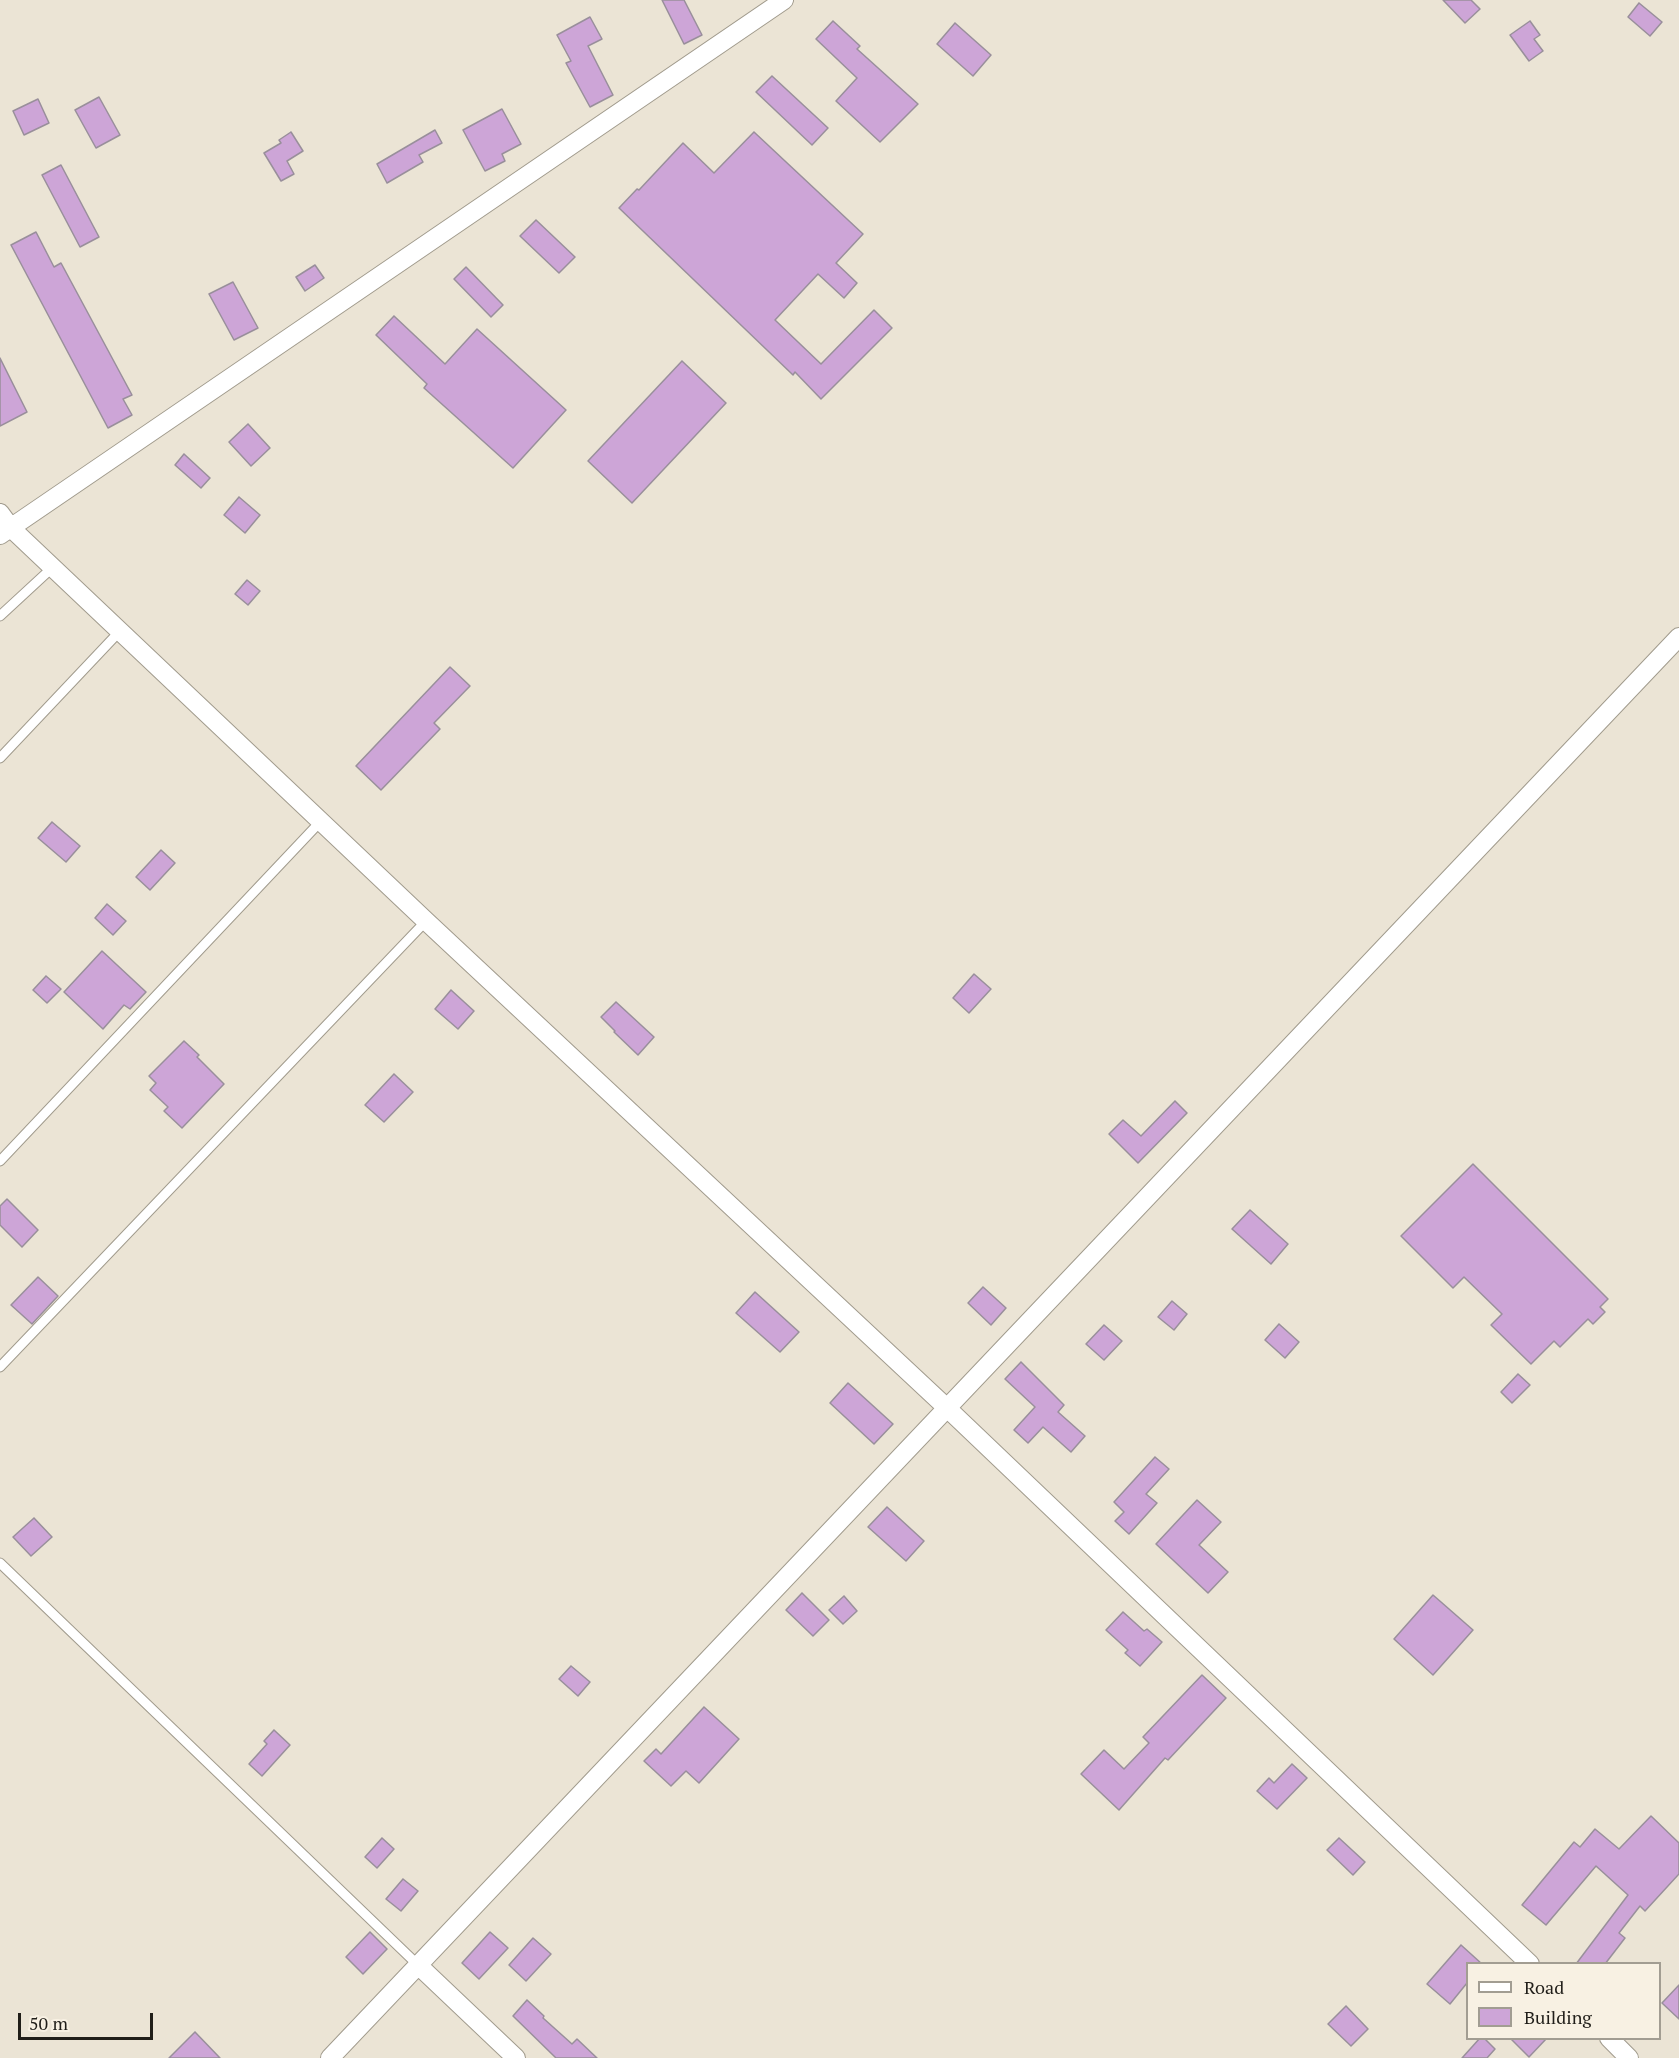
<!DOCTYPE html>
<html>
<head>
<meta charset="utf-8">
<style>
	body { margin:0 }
	#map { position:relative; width:1679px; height:2058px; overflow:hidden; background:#ebe4d5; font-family:"PT Serif",serif }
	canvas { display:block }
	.legend { position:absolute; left:1466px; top:1962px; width:195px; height:78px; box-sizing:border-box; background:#f8f1e3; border:2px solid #a29d92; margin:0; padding:8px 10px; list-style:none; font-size:18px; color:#201e19 }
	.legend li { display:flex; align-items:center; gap:12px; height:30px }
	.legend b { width:30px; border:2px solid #a29d92 }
	.scale { position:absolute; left:18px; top:2013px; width:135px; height:27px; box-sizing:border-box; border:3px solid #201e19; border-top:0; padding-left:8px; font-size:18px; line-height:21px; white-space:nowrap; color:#201e19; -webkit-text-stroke:4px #f8f1e3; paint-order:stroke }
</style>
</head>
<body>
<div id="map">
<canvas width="1679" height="2058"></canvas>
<ul class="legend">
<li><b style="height:8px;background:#fff"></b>Road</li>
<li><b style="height:16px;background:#cda5d7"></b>Building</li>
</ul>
<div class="scale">50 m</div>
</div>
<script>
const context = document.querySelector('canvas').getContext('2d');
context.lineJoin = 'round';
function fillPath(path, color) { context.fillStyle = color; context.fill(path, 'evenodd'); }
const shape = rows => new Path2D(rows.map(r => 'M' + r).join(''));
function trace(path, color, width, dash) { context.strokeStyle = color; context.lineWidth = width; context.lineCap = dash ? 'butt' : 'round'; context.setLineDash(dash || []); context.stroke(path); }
const building = shape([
	[662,0,684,0,702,35,684,44,662,0],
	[1443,0,1471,0,1480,9,1465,23,1443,0],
	[1639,3,1662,22,1650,36,1628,17,1639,3],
	[590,17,602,39,588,46,613,95,590,107,566,63,571,61,557,35,590,17],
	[833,21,860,46,857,49,918,104,880,142,836,101,857,78,816,39,833,21],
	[1530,21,1540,35,1534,39,1543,51,1529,61,1510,35,1530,21],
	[955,23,991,55,973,76,937,44,955,23],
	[772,76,828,128,812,145,756,92,772,76],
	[99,97,120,135,96,148,75,110,99,97],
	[38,99,49,123,24,135,13,111,38,99],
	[502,109,521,144,502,154,505,161,485,171,463,130,502,109],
	[435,130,442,143,419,155,423,162,387,183,377,164,435,130],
	[291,132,303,151,287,161,294,174,281,181,264,153,281,143,279,140,291,132],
	[754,132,863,234,836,263,857,283,844,298,818,274,775,320,821,364,874,310,892,328,821,399,795,372,793,375,619,208,637,189,639,190,683,143,714,173,754,132],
	[61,165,99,237,80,247,42,175,61,165],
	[536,220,575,257,559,273,520,236,536,220],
	[36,232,54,267,61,263,132,395,123,399,132,415,108,428,11,245,36,232],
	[315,265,324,278,305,291,296,277,315,265],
	[466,267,503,305,491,317,454,279,466,267],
	[233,282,258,328,234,340,209,294,233,282],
	[394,316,445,364,477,329,566,410,513,468,424,388,427,384,376,335,394,316],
	[0,358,27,412,0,426,0,358],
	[682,361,726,403,632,503,588,461,682,361],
	[248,424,270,448,251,466,229,442,248,424],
	[184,454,210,478,201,488,175,465,184,454],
	[239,497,260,515,245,533,224,515,239,497],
	[247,580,260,591,248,605,235,594,247,580],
	[450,667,470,686,434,723,440,729,381,790,356,766,450,667],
	[52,822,80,846,66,862,38,838,52,822],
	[161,850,175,863,150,890,136,877,161,850],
	[107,904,126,921,113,935,95,918,107,904],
	[102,951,146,992,130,1009,124,1005,103,1029,64,992,102,951],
	[974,974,991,989,969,1013,953,998,974,974],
	[46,976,61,989,47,1003,33,990,46,976],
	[451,990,474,1011,458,1029,435,1009,451,990],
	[616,1002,654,1037,638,1055,614,1032,615,1031,601,1017,616,1002],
	[184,1041,199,1055,197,1057,224,1084,182,1128,164,1111,168,1107,150,1090,156,1083,149,1076,184,1041],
	[394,1074,413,1092,384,1122,365,1105,394,1074],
	[1175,1101,1187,1113,1138,1163,1109,1134,1123,1120,1141,1136,1175,1101],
	[1473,1164,1608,1299,1600,1307,1605,1312,1593,1324,1588,1319,1560,1347,1554,1341,1531,1364,1491,1325,1502,1314,1464,1277,1453,1288,1401,1236,1473,1164],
	[7,1199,38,1230,22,1247,0,1225,0,1206,7,1199],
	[1250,1210,1288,1244,1271,1264,1232,1229,1250,1210],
	[38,1277,58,1296,32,1324,11,1305,38,1277],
	[983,1287,1006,1308,991,1325,968,1303,983,1287],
	[755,1292,799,1332,780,1352,736,1313,755,1292],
	[1172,1301,1187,1314,1174,1330,1158,1317,1172,1301],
	[1279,1324,1299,1342,1285,1358,1265,1340,1279,1324],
	[1104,1325,1122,1341,1104,1360,1086,1344,1104,1325],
	[1021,1362,1064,1405,1058,1412,1085,1436,1071,1452,1043,1427,1028,1443,1014,1430,1035,1407,1005,1379,1021,1362],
	[1518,1374,1530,1385,1512,1403,1501,1392,1518,1374],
	[848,1383,893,1424,874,1444,830,1403,848,1383],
	[1155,1457,1169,1469,1146,1494,1157,1503,1129,1534,1115,1521,1124,1512,1114,1502,1155,1457],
	[1197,1500,1221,1522,1199,1545,1228,1572,1208,1593,1156,1544,1197,1500],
	[887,1507,924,1541,906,1561,868,1527,887,1507],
	[34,1518,52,1537,31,1556,13,1537,34,1518],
	[802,1593,829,1620,813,1636,786,1610,802,1593],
	[1433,1595,1473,1630,1433,1675,1394,1639,1433,1595],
	[844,1596,857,1611,843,1624,829,1610,844,1596],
	[1123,1612,1144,1631,1147,1629,1162,1642,1140,1666,1125,1653,1128,1650,1106,1630,1123,1612],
	[571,1666,590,1682,578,1696,559,1679,571,1666],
	[1202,1675,1226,1698,1168,1760,1165,1758,1119,1810,1081,1774,1104,1750,1124,1769,1149,1743,1143,1737,1202,1675],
	[704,1707,739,1739,699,1783,686,1771,671,1786,644,1761,656,1749,661,1754,704,1707],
	[274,1730,290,1745,262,1776,249,1764,267,1744,264,1741,274,1730],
	[1292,1764,1307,1778,1277,1809,1257,1791,1269,1778,1274,1783,1292,1764],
	[1651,1816,1679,1843,1679,1874,1645,1911,1640,1906,1619,1933,1625,1938,1605,1964,1576,1964,1628,1895,1596,1866,1546,1925,1522,1905,1574,1842,1580,1847,1595,1829,1619,1849,1651,1816],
	[382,1838,394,1849,377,1868,365,1857,382,1838],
	[1339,1838,1365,1862,1353,1875,1327,1850,1339,1838],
	[403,1879,418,1891,401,1911,386,1899,403,1879],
	[370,1932,387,1949,363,1974,346,1957,370,1932],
	[490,1932,508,1948,479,1979,462,1963,490,1932],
	[533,1938,551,1954,526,1981,509,1965,533,1938],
	[1461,1945,1482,1964,1467,1964,1467,1983,1450,2004,1427,1984,1461,1945],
	[1679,1985,1679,2019,1662,2003,1679,1985],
	[527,2000,544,2016,543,2018,572,2044,577,2039,597,2058,556,2058,513,2016,527,2000],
	[1346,2006,1368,2029,1351,2046,1328,2024,1346,2006],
	[195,2032,220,2058,169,2058,195,2032],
	[1480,2038,1484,2038,1495,2049,1487,2058,1462,2058,1480,2038],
	[1510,2038,1547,2038,1529,2057,1510,2038]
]);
fillPath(building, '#cda5d7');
trace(building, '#998f9b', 1.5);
const lane = shape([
	[0,616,53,567],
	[0,758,120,631],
	[0,1161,321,821],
	[0,1367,426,921],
	[0,1563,418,1965]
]);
const street = shape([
	[0,513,11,528,426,921,947,1408,1530,1964],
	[0,535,784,0],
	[418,1965,516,2058],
	[1609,2038,1629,2058],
	[330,2058,1679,637]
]);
trace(lane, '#a19b8d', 11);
trace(street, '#a19b8d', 20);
trace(lane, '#fff', 9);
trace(street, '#fff', 18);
</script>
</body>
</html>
